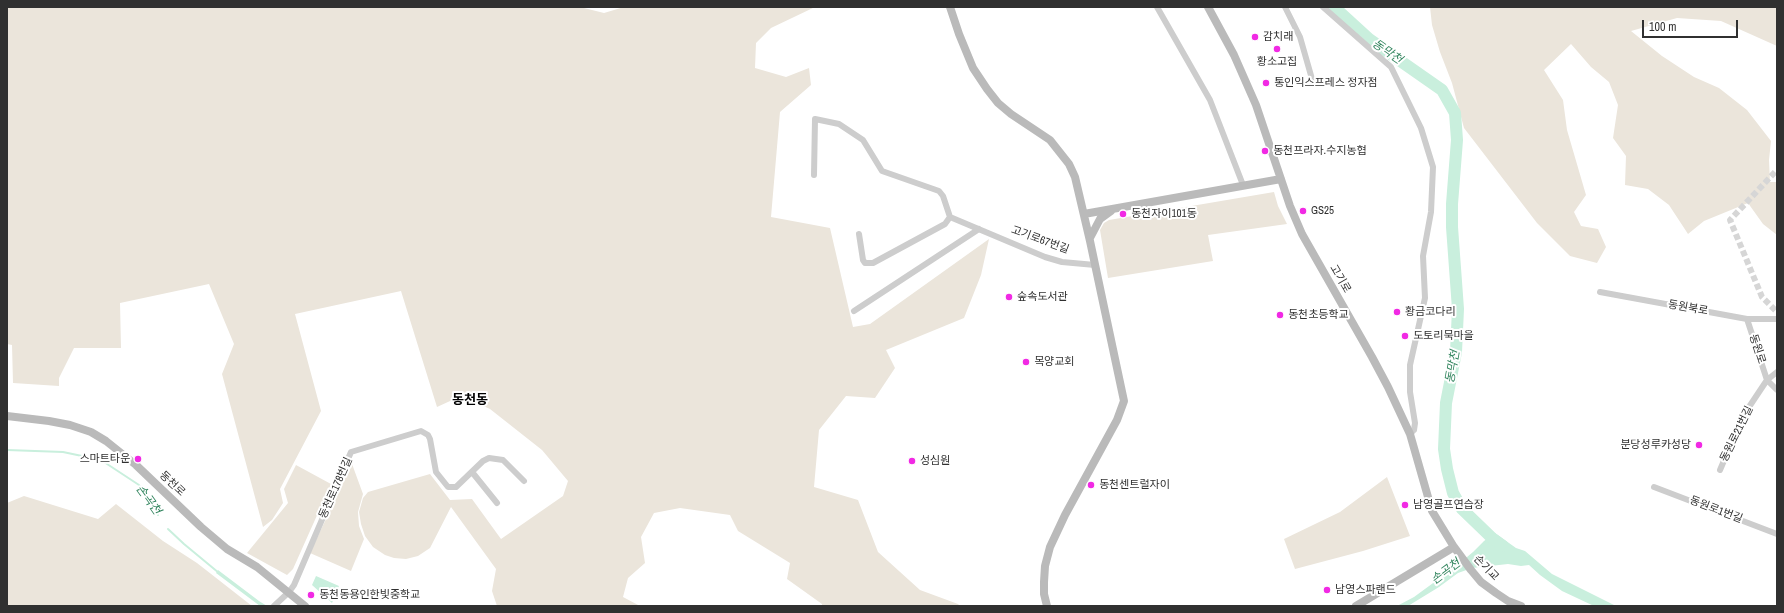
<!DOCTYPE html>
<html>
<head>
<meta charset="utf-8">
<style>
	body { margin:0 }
	#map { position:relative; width:1784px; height:613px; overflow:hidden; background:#fff; font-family:"Archivo Narrow",sans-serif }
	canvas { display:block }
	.frame { position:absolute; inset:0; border:8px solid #303030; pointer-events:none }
	.scale { position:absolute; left:1642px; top:20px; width:96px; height:18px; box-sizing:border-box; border:2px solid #303030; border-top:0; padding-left:5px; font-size:12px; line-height:14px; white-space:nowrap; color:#303030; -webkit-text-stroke:3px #fff; paint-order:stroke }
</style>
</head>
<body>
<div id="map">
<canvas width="1784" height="613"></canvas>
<div class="frame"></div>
<div class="scale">100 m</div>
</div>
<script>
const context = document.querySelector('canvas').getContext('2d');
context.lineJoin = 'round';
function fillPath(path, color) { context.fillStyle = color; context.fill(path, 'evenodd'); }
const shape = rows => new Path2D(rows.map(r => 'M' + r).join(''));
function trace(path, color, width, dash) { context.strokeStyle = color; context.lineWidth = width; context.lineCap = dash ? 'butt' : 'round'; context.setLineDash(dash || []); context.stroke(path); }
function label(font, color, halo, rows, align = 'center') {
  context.font = font + ' "Archivo Narrow","Noto Sans KR",sans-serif'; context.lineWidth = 4; context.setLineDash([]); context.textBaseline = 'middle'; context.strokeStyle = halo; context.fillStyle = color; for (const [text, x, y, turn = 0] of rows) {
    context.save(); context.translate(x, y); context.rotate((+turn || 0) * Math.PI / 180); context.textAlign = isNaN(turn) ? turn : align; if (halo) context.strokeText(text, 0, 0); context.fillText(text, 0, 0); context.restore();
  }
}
fillPath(shape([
	[7,7,580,7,604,13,624,7,815,7,771,28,756,43,755,68,786,77,809,68,811,85,780,112,771,217,830,228,853,327,870,324,989,239,981,275,964,318,886,350,895,368,875,398,846,396,819,430,814,487,858,500,878,552,920,590,958,604,960,606,822,606,822,604,787,579,790,563,738,531,730,515,680,508,654,513,641,537,645,563,628,578,623,597,640,606,497,606,492,591,496,569,451,507,430,548,418,556,406,559,394,558,385,555,373,547,365,536,361,524,359,512,363,498,368,492,430,474,450,500,472,499,501,539,563,496,568,481,542,450,490,409,461,396,437,407,401,291,295,314,321,411,280,489,283,503,272,520,263,527,222,374,234,344,209,284,120,303,121,348,74,348,59,378,59,386,13,383,12,345,7,344],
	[1430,7,1777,7,1777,46,1721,21,1677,18,1631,31,1662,56,1694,77,1719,88,1747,110,1771,141,1769,160,1770,182,1777,182,1777,235,1763,224,1748,203,1704,221,1688,234,1669,205,1648,189,1625,185,1626,156,1613,138,1618,105,1609,82,1591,67,1571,44,1544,70,1563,100,1567,130,1586,195,1574,212,1581,226,1598,229,1606,247,1597,263,1570,256,1537,223,1464,128,1452,83,1440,52,1432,25],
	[1274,192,1278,206,1287,224,1208,235,1213,261,1108,278,1100,230,1104,223,1109,220],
	[352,464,363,494,358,512,359,526,364,539,351,571,310,553],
	[296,465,331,484,293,569,287,575,247,553,288,503,284,489],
	[1387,477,1410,536,1363,551,1295,569,1284,539,1340,512],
	[24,496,98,519,116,504,163,541,197,563,252,606,7,606,7,503]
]), '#ebe5db');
fillPath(shape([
	[1495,533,1516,548,1525,551,1552,574,1616,606,1594,606,1562,591,1540,575,1529,565,1521,566,1508,564,1472,568,1458,573,1439,587,1408,606,1397,606,1414,597,1455,567,1473,552,1484,541],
	[218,570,259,601,267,606,260,606,216,573],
	[316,576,339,586,332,603,312,585]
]), '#c9efdd');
trace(shape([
	[7,450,63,452,101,460,139,485,149,498,158,515],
	[168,529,184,544,219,573]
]), '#c9efdd', 2);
trace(shape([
	[1334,7,1369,39,1442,90,1455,113,1457,140,1452,204,1452,227,1458,309,1456,352,1446,403,1444,449,1447,469,1453,493,1462,509,1492,538,1503,546]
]), '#c9efdd', 12);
trace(shape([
	[1775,172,1730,220,1762,297,1777,312]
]), '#d6d6d6', 6, [6, 3]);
trace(shape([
	[1157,7,1210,100,1243,185],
	[1285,7,1300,37,1312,79],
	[1323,7,1391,67,1421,128,1433,167,1431,212,1423,256,1425,298,1410,365,1410,392,1415,423,1414,430,1410,434],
	[814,175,815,119,839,124,863,140,882,171,939,191,943,196,950,217,1045,257,1062,262,1095,265],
	[859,234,863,260,865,263,873,263,945,224,950,217],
	[1600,292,1747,319,1777,319],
	[854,311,979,229],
	[1747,319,1767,380,1777,390],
	[1720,470,1743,416,1767,380,1777,372],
	[472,472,497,503],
	[1654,487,1777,534],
	[274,606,289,592,294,585,351,452,421,431,428,435,430,439,436,472,448,487,456,487,483,461,489,458,503,460,524,481]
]), '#cdcdcd', 6);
trace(shape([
	[950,7,959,34,973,68,987,89,998,103,1011,114,1050,140,1069,164,1075,177,1090,241,1124,401,1117,420,1065,515,1050,547,1045,566,1044,582,1044,594,1047,606],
	[1208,7,1234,55,1256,105,1290,206,1302,234,1372,357,1388,387,1410,434,1432,511,1454,547,1471,570,1481,582,1496,593,1508,601,1521,606],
	[1084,214,1281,179],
	[1090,238,1100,219,1111,211],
	[7,416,49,421,70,425,91,432,106,441,136,465,201,527,227,549,257,567,305,606],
	[1356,606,1454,547]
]), '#bababa', 8);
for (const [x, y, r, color] of [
	[1255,37,4,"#f129e4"],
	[1277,49,4,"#f129e4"],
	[1266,83,4,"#f129e4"],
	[1265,151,4,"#f129e4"],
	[1303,211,4,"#f129e4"],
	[1123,214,4,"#f129e4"],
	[1009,297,4,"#f129e4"],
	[1397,312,4,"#f129e4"],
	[1280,315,4,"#f129e4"],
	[1405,336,4,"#f129e4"],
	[1026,362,4,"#f129e4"],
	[1699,445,4,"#f129e4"],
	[138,459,4,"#f129e4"],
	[912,461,4,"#f129e4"],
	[1091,485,4,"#f129e4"],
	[1405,505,4,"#f129e4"],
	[1327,590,4,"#f129e4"],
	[311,595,4,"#f129e4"]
]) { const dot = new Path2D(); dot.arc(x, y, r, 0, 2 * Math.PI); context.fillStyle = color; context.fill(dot); trace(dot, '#fff', 1.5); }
label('11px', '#303030', '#fff', [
	["감치래",1263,37],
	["황소고집",1277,62,"center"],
	["통인익스프레스 정자점",1274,83],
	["동천프라자.수지농협",1273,151],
	["GS25",1311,211],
	["동천자이101동",1131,214],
	["숲속도서관",1017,297],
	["황금코다리",1405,312],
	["동천초등학교",1288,315],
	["도토리묵마을",1413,336],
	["목양교회",1034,362],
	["분당성루카성당",1691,445,"right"],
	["스마트타운",130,459,"right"],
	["성심원",920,461],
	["동천센트럴자이",1099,485],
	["남영골프연습장",1413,505],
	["남영스파랜드",1335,590],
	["동천동용인한빛중학교",319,595]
], 'left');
label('11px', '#303030', '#fff', [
	["고기로67번길",1040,240,20],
	["고기로",1340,279,60],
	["동원북로",1688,308,10],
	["동원로",1757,349,72],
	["동원로21번길",1737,434,-64],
	["동천로",172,484,43],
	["동천로178번길",336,488,-66],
	["동원로1번길",1716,510,21],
	["손기교",1486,568,46]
]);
label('italic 12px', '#32855e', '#fff', [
	["동막천",1387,52,35],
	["동막천",1453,367,-80],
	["손곡천",148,500,54],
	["손곡천",1446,572,-37]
]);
label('bold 13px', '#000', '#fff', [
	["동천동",470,401]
]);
</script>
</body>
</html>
